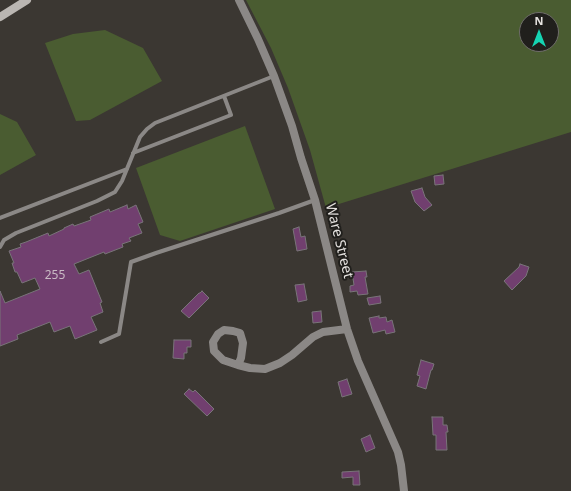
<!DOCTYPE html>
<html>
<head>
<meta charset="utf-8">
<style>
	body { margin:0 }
	#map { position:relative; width:571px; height:491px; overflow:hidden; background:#3b3732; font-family:"Noto Sans",sans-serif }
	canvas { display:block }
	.north { position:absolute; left:519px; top:12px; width:40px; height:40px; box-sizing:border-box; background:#201f1c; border:1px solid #6f6d6a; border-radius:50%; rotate:0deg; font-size:11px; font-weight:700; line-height:16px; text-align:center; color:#e6e3e0 }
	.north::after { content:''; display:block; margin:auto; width:14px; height:18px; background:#15d5b3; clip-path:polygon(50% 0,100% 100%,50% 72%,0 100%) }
</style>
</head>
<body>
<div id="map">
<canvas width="571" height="491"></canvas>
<div class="north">N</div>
</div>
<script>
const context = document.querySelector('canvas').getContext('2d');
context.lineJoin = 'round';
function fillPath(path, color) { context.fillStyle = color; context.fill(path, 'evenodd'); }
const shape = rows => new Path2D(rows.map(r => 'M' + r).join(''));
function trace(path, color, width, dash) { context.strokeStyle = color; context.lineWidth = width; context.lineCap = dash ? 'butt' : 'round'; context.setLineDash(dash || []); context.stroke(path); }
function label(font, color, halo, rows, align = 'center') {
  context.font = font + ' "Noto Sans",sans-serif'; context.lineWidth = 4; context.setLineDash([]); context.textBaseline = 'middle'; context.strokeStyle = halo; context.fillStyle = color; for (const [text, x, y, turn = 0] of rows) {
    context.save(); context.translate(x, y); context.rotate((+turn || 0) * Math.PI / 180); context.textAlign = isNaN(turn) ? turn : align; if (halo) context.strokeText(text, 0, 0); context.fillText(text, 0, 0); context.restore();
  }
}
fillPath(shape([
	[246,0,571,0,571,132,326,208,310,150,288,88,271,48],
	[527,20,551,20,551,44,527,44],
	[105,30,143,48,162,81,90,120,76,121,45,43,73,34],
	[0,114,17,122,36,155,0,175],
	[245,126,275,209,180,241,160,235,136,168]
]), '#4a5c31');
const building = shape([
	[443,175,444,184,435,185,434,176,443,175],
	[422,188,425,197,432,205,424,211,415,202,411,191,422,188],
	[127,205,128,209,136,205,143,222,138,224,142,233,129,238,131,241,122,244,123,247,105,254,104,252,74,264,79,274,89,270,102,302,100,303,103,312,91,317,97,330,75,339,70,326,54,332,50,322,17,335,18,339,0,346,0,291,5,303,40,289,35,278,22,283,17,272,15,272,12,263,14,263,9,251,21,247,20,244,26,242,48,233,49,236,64,229,64,228,73,224,74,226,91,220,90,217,109,209,110,212,127,205],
	[299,227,301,237,305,236,307,249,297,251,293,229,299,227],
	[520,264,529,267,526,276,512,290,504,281,519,267,520,264],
	[366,271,367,277,365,277,368,294,358,295,357,291,350,292,350,286,354,285,352,272,366,271],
	[304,284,307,300,298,302,295,285,304,284],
	[202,291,209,298,189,318,181,311,199,293,200,293,202,291],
	[380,296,381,303,369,305,367,298,380,296],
	[321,311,322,322,313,323,312,312,321,311],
	[379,316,379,318,386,317,387,322,392,320,395,332,386,334,385,330,373,333,369,318,379,316],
	[174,340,191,340,191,347,187,347,187,353,184,353,184,359,173,358,174,340],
	[421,360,434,364,432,370,431,370,426,389,417,386,420,376,417,375,421,360],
	[347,379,352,394,342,397,338,382,347,379],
	[189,389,193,392,195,390,214,409,207,416,184,394,189,389],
	[432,417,443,417,443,425,447,425,448,432,446,432,447,450,436,450,436,435,433,435,432,417],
	[370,435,375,448,366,452,361,439,370,435],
	[359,471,360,485,353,485,353,477,342,478,342,472,359,471]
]);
fillPath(building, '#713f6f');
trace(building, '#797479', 1);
trace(shape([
	[133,153,231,115,224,96],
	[0,218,127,169],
	[0,247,4,240,16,233,97,201,115,192,122,181,140,137,147,129,155,123,274,76],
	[101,342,119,334,131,262,156,253,279,213,315,200]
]), '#8b8886', 4);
trace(shape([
	[239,0,258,39,274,76,292,126,301,158,315,200,347,329,358,361,398,452,401,465,404,491],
	[238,365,241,358,243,343,240,333,233,331,224,330,218,334,213,342,214,351,223,360,238,365,250,368,265,369,280,363,292,355,313,337,323,332,347,329]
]), '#8b8886', 8);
trace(shape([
	[0,17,27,0]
]), '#bab6b2', 8);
label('12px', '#c9bac4', null, [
	["255",55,276]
]);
label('14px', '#e6e3e0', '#201f1c', [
	["Ware Street",339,241,76]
]);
</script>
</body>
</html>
